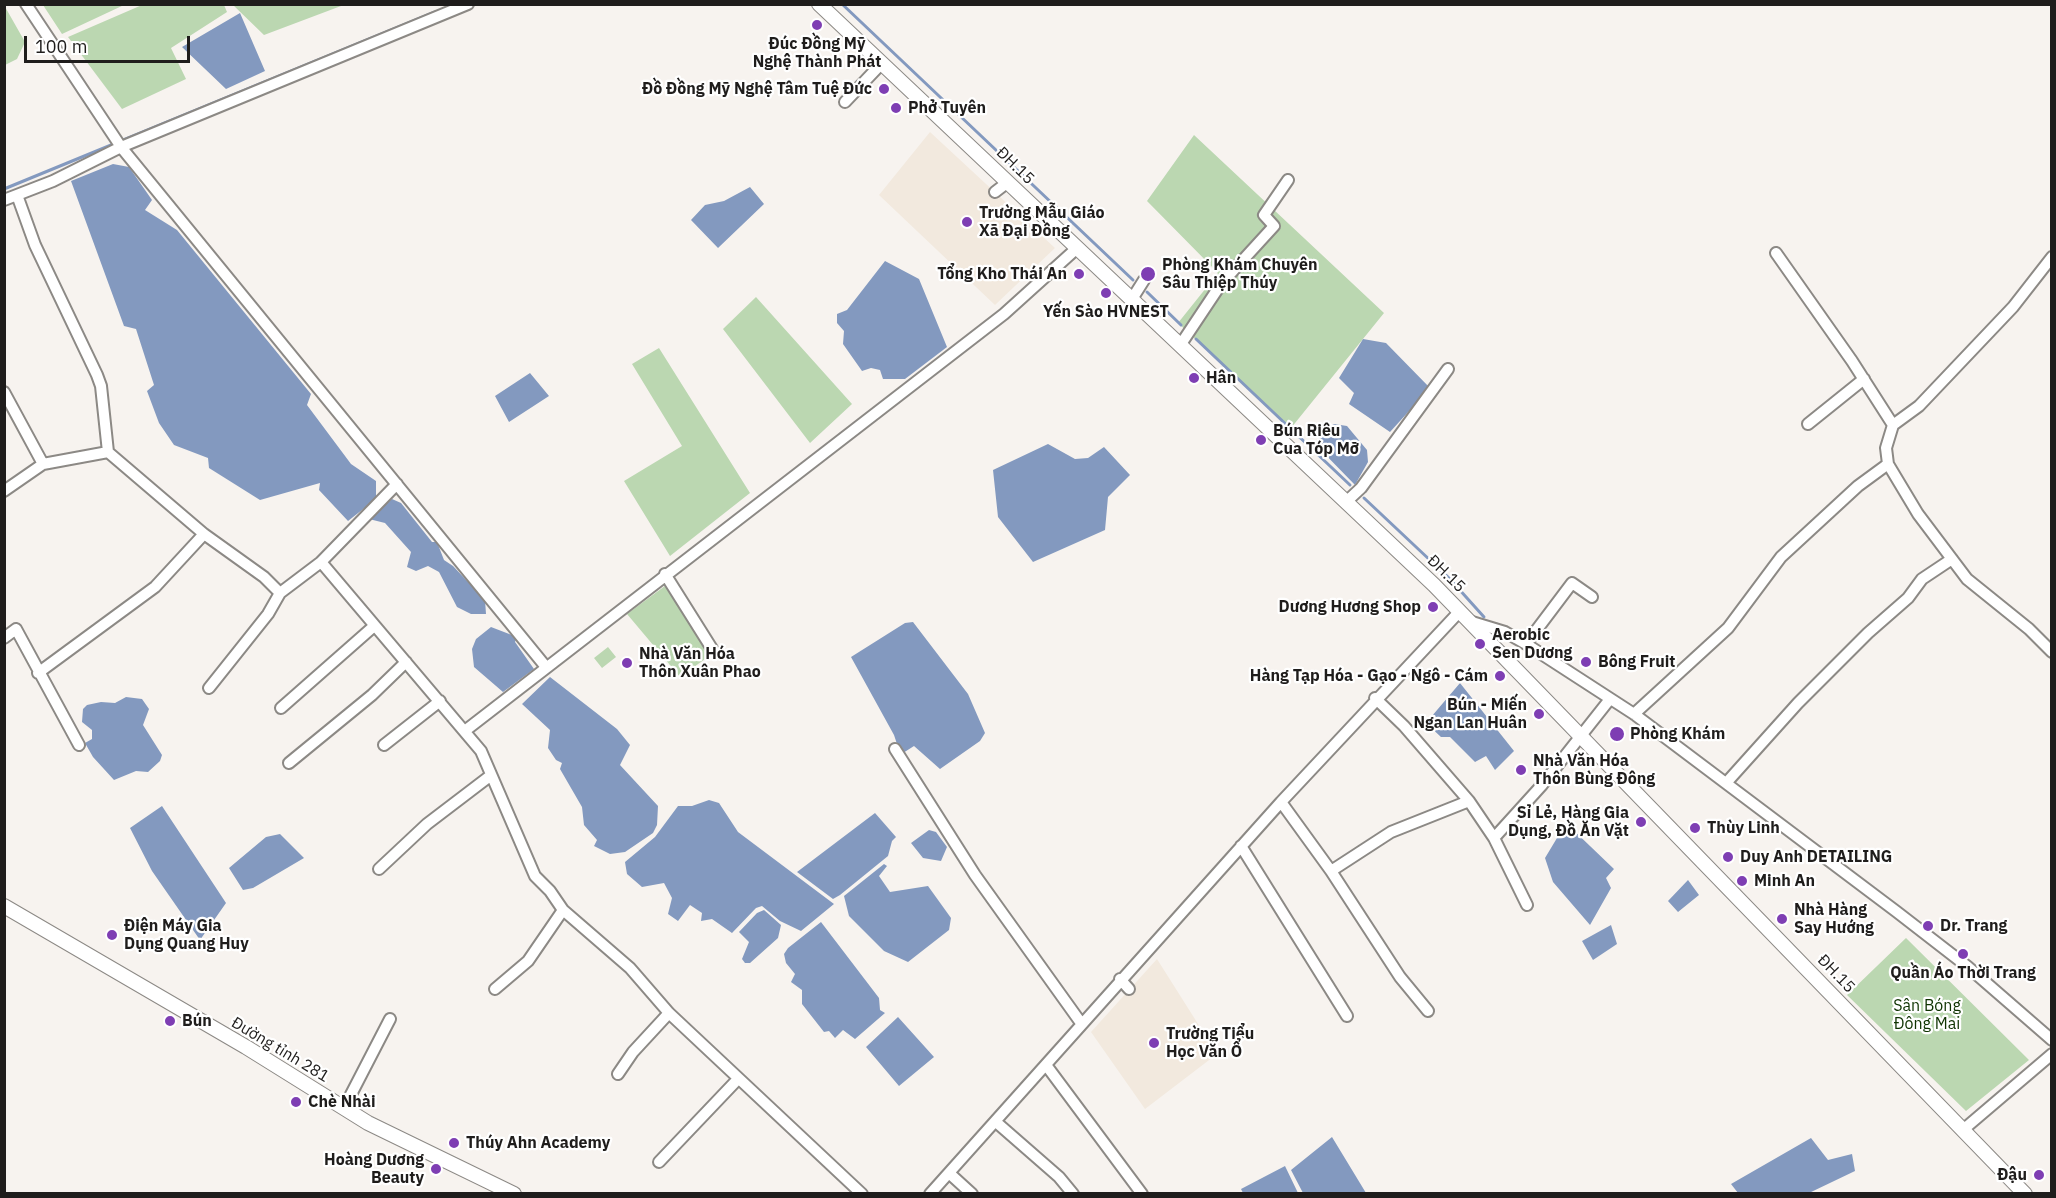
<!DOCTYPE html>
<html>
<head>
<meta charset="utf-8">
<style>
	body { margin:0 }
	#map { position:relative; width:2056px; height:1198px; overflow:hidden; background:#f7f3ef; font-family:"IBM Plex Sans",sans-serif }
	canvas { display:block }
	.frame { position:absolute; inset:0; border:6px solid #1f1d1c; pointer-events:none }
	.scale { position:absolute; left:24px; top:36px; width:166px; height:27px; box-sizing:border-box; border:3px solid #1f1d1c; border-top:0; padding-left:8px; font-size:18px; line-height:21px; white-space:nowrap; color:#1f1d1c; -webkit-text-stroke:4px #fff; paint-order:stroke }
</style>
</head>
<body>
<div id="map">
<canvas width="2056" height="1198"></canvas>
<div class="frame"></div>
<div class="scale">100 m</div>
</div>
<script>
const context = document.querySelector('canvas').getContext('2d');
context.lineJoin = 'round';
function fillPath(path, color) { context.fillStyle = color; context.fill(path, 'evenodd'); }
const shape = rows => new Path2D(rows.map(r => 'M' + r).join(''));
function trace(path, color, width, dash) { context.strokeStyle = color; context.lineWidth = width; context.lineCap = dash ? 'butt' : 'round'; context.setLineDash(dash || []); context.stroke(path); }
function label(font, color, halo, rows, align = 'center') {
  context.font = font + ' "IBM Plex Sans",sans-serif'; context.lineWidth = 4.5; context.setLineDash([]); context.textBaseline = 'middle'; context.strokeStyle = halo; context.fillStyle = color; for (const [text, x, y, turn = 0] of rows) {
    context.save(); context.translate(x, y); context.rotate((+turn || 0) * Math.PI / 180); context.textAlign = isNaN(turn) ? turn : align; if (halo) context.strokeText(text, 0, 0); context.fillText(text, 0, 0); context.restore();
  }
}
fillPath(shape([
	[930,132,1055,248,995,305,879,195],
	[1157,959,1217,1054,1145,1109,1091,1032]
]), '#f2e9de');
fillPath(shape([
	[4,5,25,42,17,59,5,65],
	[43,5,124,5,62,34],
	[142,5,224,5,227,12,171,48,186,79,122,109,68,37],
	[340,5,341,6,264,35,233,5],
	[1194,135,1384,313,1291,428,1178,323,1218,273,1147,201],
	[756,297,852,404,810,443,723,329],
	[659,348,750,493,670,556,624,481,682,446,632,364],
	[669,583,712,654,680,677,627,614],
	[608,647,616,657,602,668,594,658],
	[1906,938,2029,1060,1966,1111,1847,995]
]), '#bbd7b1');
fillPath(shape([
	[240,13,265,71,226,89,182,47],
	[113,164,129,167,152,200,145,210,177,230,311,394,307,405,351,464,376,481,376,499,348,521,319,490,320,483,260,500,209,468,208,458,174,445,159,423,147,391,154,385,136,329,124,326,71,181],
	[750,187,764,204,718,248,691,220,705,205,724,201],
	[885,261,919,279,947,347,905,379,883,379,880,370,871,368,862,371,843,344,844,331,837,323,837,314,847,310],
	[1363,339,1386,343,1430,388,1390,432,1349,404,1354,393,1339,378],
	[530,373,549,396,509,422,495,396],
	[1334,424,1347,426,1367,450,1368,462,1355,485,1316,445,1321,431],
	[1048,444,1075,459,1088,458,1104,447,1130,475,1108,497,1105,530,1033,562,998,517,993,470],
	[392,499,401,503,432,542,437,542,444,560,453,566,485,600,486,614,471,614,457,607,439,572,428,566,416,571,407,567,411,552,385,523,369,519],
	[913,622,968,694,985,733,980,741,940,769,914,746,903,753,899,750,894,735,851,657,905,623],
	[491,627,517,637,515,642,534,669,503,692,474,667,472,649,476,639],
	[550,677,617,729,630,745,620,765,658,806,657,825,653,833,625,852,610,854,594,846,597,840,584,825,582,807,560,769,562,763,556,760,548,748,550,730,522,704],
	[1460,683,1514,751,1495,770,1486,756,1475,762,1450,737,1441,737,1426,723],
	[126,697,142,699,149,709,143,725,162,755,160,761,148,772,136,771,114,780,93,757,85,743,92,739,92,730,82,722,83,709,87,705,101,702,115,703],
	[709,800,719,803,738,832,834,904,801,931,780,921,762,906,756,908,732,933,712,919,701,921,702,913,690,905,678,921,668,914,672,898,664,883,642,887,627,874,625,862,655,837,678,806,692,806],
	[162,806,226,903,200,940,152,871,130,828],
	[875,813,896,837,892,841,888,856,840,895,833,899,797,872],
	[1566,823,1614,869,1606,878,1611,888,1590,925,1553,882,1545,858],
	[929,830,936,832,947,847,941,861,923,858,911,843],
	[280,834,304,858,253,888,243,890,229,868,266,837],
	[884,864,887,866,879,876,890,892,928,886,951,918,949,930,908,962,884,951,849,916,844,896],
	[1688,880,1699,895,1678,912,1668,901],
	[764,910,781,925,778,938,750,963,745,963,742,959,749,942,739,932,757,913],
	[821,922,879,998,880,1010,885,1013,855,1039,843,1030,835,1038,829,1031,824,1032,802,1004,802,990,791,982,795,974,786,963,784,954,788,948],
	[1611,925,1617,944,1593,960,1582,941],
	[898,1017,934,1057,899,1086,866,1047],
	[1332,1137,1366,1193,1303,1193,1291,1170],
	[1811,1138,1828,1160,1852,1154,1855,1171,1809,1193,1738,1193,1731,1184],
	[1285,1166,1298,1193,1243,1193,1241,1189]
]), '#8399bf');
trace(shape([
	[842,4,1133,280],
	[4,189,435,12],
	[1147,292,1181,325],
	[1196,339,1350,485],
	[1364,498,1449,578,1484,617]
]), '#8399bf', 3);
const minor = shape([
	[26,4,121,147,546,667],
	[845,102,882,63],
	[995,192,1008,182],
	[17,195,35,245,97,375,101,386,108,452,204,534,264,577,280,593],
	[4,200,53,181,121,147,468,4],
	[1776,253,1852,361,1893,425],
	[2052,257,2013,307,1919,406,1893,425,1886,448,1888,464,1918,514,1967,579,2029,629,2052,652],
	[1132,299,1144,280],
	[1181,344,1221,284,1274,226,1264,215,1288,180],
	[4,392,43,464],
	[1808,424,1864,379],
	[4,491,43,464,108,452],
	[1346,502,1361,488,1448,369],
	[321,562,481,751,535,876,550,891,563,910,630,968,669,1013,862,1194],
	[665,574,714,652],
	[1472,622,1505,632,1526,644,1634,714,1897,912,1968,967,2052,1040],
	[4,638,16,629,79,745],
	[1526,644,1572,583,1592,597],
	[38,673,155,587,204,534],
	[209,688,268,614,280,593,321,562,397,484],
	[1375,698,1404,726,1469,801,1494,838,1527,905],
	[281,708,373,627],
	[1634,714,1728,628,1781,557,1858,486,1888,464],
	[466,730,1004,314,1076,249],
	[384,745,440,701],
	[895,749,975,875,1081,1023],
	[289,763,372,695,406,662],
	[1727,782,1798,703,1868,633,1908,598,1922,579,1952,559],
	[1281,802,1331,871,1400,977,1428,1011],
	[1494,838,1542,785,1610,699],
	[1241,846,1347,1016],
	[379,869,427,824,490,776],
	[1331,871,1391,832,1469,801],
	[1120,979,1129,989],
	[495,989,528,961,563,910],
	[1046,1065,1142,1194],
	[618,1074,633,1052,669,1013],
	[344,1108,390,1019],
	[996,1122,1059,1177,1073,1194],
	[1964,1129,2052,1054],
	[659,1162,738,1079],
	[949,1173,972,1194],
	[930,1194,1281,802,1460,611]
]);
const major = shape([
	[819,4,1434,585,2025,1194],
	[4,906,246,1047,368,1123,514,1194]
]);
trace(minor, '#8c8985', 14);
trace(major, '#8c8985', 16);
trace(minor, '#fff', 10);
trace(major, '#fff', 14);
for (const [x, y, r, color] of [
	[817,25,6,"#7e3eb3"],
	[884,89,6,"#7e3eb3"],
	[896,108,6,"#7e3eb3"],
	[967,222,6,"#7e3eb3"],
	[1079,274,6,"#7e3eb3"],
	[1148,274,8,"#7e3eb3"],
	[1106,293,6,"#7e3eb3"],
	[1194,378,6,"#7e3eb3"],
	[1261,440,6,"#7e3eb3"],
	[1433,607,6,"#7e3eb3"],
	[1480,644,6,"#7e3eb3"],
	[1586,662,6,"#7e3eb3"],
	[627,663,6,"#7e3eb3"],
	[1500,676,6,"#7e3eb3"],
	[1539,714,6,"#7e3eb3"],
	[1617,734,8,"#7e3eb3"],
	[1521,770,6,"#7e3eb3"],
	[1641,822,6,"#7e3eb3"],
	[1695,828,6,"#7e3eb3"],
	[1728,857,6,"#7e3eb3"],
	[1742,881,6,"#7e3eb3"],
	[1782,919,6,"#7e3eb3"],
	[1928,926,6,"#7e3eb3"],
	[112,935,6,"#7e3eb3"],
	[1963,954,6,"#7e3eb3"],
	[170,1021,6,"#7e3eb3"],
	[1154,1043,6,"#7e3eb3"],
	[296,1102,6,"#7e3eb3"],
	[454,1143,6,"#7e3eb3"],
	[436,1169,6,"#7e3eb3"],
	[2039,1175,6,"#7e3eb3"]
]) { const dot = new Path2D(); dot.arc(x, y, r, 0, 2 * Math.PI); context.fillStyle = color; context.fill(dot); trace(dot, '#fff', 2); }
label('bold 16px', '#1f1d1c', '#fff', [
	["Đúc Đồng Mỹ",817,44,"center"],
	["Nghệ Thành Phát",817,62,"center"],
	["Đồ Đồng Mỹ Nghệ Tâm Tuệ Đức",872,89,"right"],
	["Phở Tuyên",908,108],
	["Trường Mẫu Giáo",979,213],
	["Xã Đại Đồng",979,231],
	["Phòng Khám Chuyên",1162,265],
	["Sâu Thiệp Thúy",1162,283],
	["Tổng Kho Thái An",1067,274,"right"],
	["Yến Sào HVNEST",1106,312,"center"],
	["Hân",1206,378],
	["Bún Riêu",1273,431],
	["Cua Tóp Mỡ",1273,449],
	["Dương Hương Shop",1421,607,"right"],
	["Aerobic",1492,635],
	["Sen Dương",1492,653],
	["Nhà Văn Hóa",639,654],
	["Thôn Xuân Phao",639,672],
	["Bông Fruit",1598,662],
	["Hàng Tạp Hóa - Gạo - Ngô - Cám",1488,676,"right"],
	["Bún - Miến",1527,705,"right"],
	["Ngan Lan Huân",1527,723,"right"],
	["Phòng Khám",1630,734],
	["Nhà Văn Hóa",1533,761],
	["Thôn Bùng Đông",1533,779],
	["Sỉ Lẻ, Hàng Gia",1629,813,"right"],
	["Dụng, Đồ Ăn Vặt",1629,831,"right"],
	["Thùy Linh",1707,828],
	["Duy Anh DETAILING",1740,857],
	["Minh An",1754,881],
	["Nhà Hàng",1794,910],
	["Say Hướng",1794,928],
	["Điện Máy Gia",124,926],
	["Dụng Quang Huy",124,944],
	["Dr. Trang",1940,926],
	["Quần Áo Thời Trang",1963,973,"center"],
	["Bún",182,1021],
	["Trường Tiểu",1166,1034],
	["Học Văn Ổ",1166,1052],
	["Chè Nhài",308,1102],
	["Thúy Ahn Academy",466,1143],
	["Hoàng Dương",424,1160,"right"],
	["Beauty",424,1178,"right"],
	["Đậu",2027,1175,"right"]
], 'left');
label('16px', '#1f1d1c', '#fff', [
	["ĐH.15",1015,166,44],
	["ĐH.15",1446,574,44],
	["ĐH.15",1836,974,46],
	["Đường tỉnh 281",280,1050,31]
]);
label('16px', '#0e3300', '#fff', [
	["Sân Bóng",1927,1006],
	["Đông Mai",1927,1024]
]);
</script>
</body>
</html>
